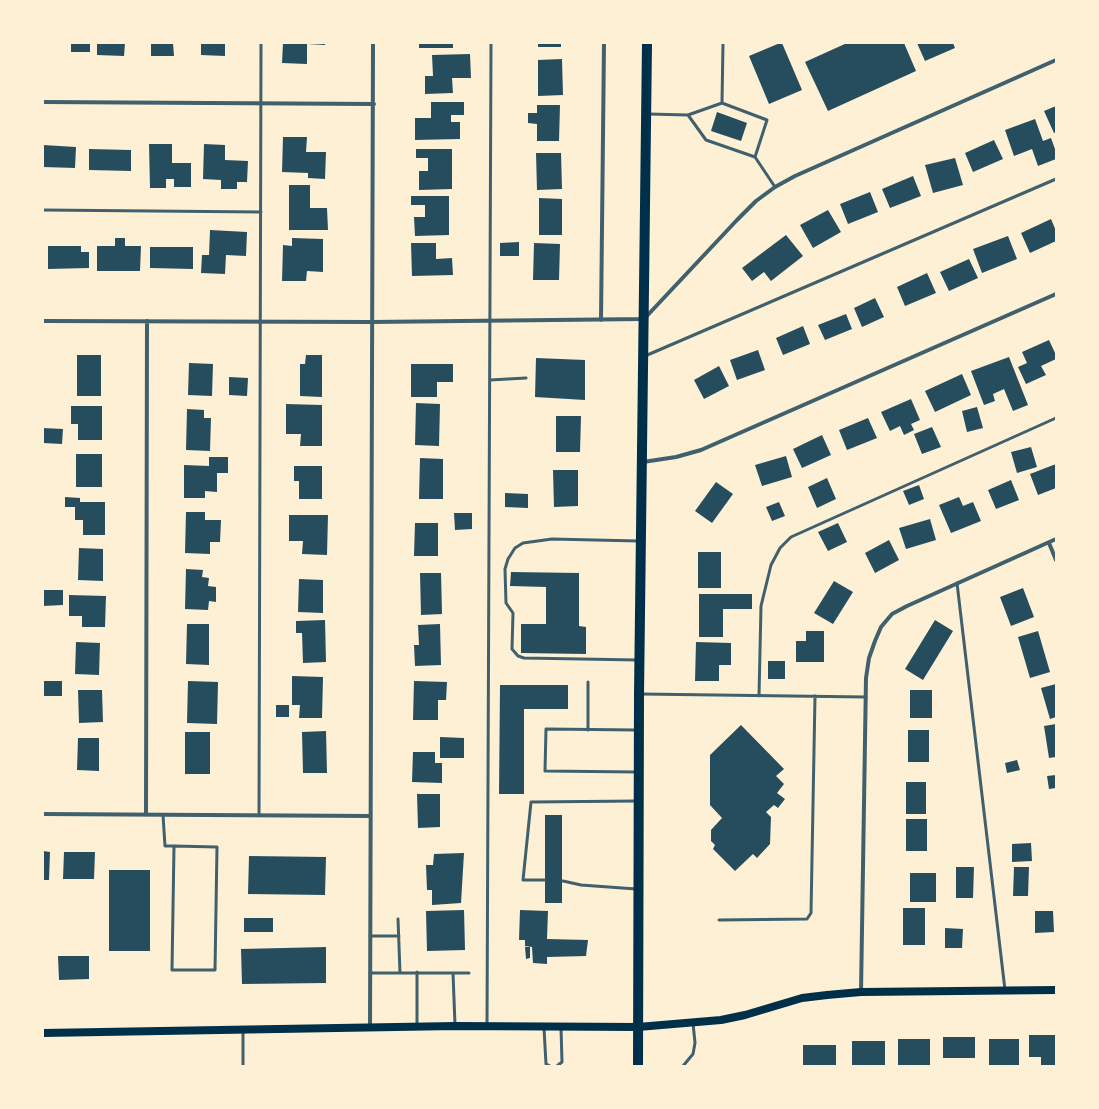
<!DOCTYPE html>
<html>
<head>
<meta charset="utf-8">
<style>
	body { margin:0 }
	#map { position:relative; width:1099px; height:1109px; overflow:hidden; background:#fdf0d5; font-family:"DM Sans",sans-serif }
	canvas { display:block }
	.frame { position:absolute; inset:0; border:44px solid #fdf0d5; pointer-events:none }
</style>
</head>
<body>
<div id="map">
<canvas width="1099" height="1109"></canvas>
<div class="frame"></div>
</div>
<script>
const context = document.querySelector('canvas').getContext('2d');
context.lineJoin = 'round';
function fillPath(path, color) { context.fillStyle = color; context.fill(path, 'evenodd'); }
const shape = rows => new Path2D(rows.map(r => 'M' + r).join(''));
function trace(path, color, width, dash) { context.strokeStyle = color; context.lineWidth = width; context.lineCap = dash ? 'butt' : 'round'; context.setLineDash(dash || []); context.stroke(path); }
fillPath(shape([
	[71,43,90,43,90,52,71,52],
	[97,43,125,43,124,56,97,55],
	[151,43,173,43,174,56,151,56],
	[201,43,225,43,225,56,201,55],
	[283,43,325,43,325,45,307,44,307,64,282,63],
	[419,43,453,43,453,48,419,48],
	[538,43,561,43,561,47,538,47],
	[780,43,782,43,802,90,769,104,749,56],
	[847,43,904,43,916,71,828,111,805,62],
	[917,43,953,43,955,48,925,61],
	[470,54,471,78,452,78,453,93,425,94,425,76,433,76,432,55],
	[562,59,563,95,538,96,538,60],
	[431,102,464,102,464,115,451,115,451,122,460,122,460,139,415,140,415,118,431,118],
	[537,105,560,105,559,141,537,141,537,124,528,123,528,113,537,113],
	[1056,106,1056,132,1054,133,1044,111],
	[717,112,747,123,741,141,711,131],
	[1035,119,1043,141,1051,138,1056,152,1056,159,1038,166,1032,149,1014,156,1005,130],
	[283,137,307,137,306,152,326,152,325,179,308,178,308,173,282,172],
	[994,140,1003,159,973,172,965,153],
	[149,144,172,144,172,163,191,163,191,187,174,187,174,179,166,179,166,188,150,188],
	[204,144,225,145,225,160,248,161,247,182,237,182,237,189,221,189,221,180,203,179],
	[43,145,76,147,75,168,43,167],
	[89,149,131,150,131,171,89,170],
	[416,149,452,149,452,189,419,190,419,171,428,171,428,158,416,158],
	[536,153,561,153,562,189,537,190],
	[955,158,963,185,933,193,925,165],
	[913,176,921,196,890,208,882,189],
	[289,185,310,185,310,208,327,208,328,230,289,230],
	[870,192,878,212,848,224,840,204],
	[411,196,449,196,449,235,415,236,414,217,425,217,425,205,411,205],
	[539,198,562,199,562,235,539,235],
	[828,210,841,232,813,248,800,225],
	[1051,219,1056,231,1056,241,1030,253,1021,233],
	[210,230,247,232,246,256,226,255,225,274,201,273,202,255,209,255],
	[786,235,803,256,771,281,764,272,752,281,742,268],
	[1008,236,1017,259,982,273,973,249],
	[115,238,125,238,125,246,141,246,140,271,97,271,97,246,115,246],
	[292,238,323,239,323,272,307,271,306,281,282,281,283,245,292,246],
	[519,242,519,256,500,256,500,243],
	[411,243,436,243,436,259,452,258,453,275,412,276],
	[534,243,560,244,559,280,533,280],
	[48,246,81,246,81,252,89,252,89,268,48,269],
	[150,247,193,247,193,269,150,268],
	[969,259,978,278,949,291,940,272],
	[927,273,936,293,905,306,897,287],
	[875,298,884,317,862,327,854,308],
	[846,314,852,329,825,340,818,325],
	[803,326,810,344,783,355,776,338],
	[1049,340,1056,355,1056,359,1041,366,1046,375,1026,384,1018,367,1027,363,1022,352],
	[758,350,765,370,737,380,730,360],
	[77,355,101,355,101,396,77,396],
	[306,355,322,355,322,397,300,396,300,364,305,364],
	[1009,357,1028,405,1013,411,1004,389,993,394,995,401,984,405,971,371],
	[536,358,585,360,585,400,535,397],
	[189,363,213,364,212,396,188,395],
	[411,364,453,364,453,382,437,382,437,397,411,397],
	[719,366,729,386,704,399,694,380],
	[962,374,971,395,935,412,925,391],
	[229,377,248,378,247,396,229,395],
	[911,399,920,420,911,424,914,430,904,435,900,426,890,431,881,412],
	[416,403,440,404,439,446,415,445],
	[286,404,322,405,322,446,300,446,301,434,286,434],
	[71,406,102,406,102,440,78,440,78,424,71,424],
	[977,407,983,428,967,432,962,411],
	[187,409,204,410,204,418,211,418,210,451,186,450],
	[556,416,581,416,580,452,556,452],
	[868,418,877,438,847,450,839,430],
	[932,427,941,447,922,454,914,434],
	[43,428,63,429,62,444,43,443],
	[822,435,831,455,802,468,793,449],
	[1031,447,1037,467,1017,473,1011,452],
	[76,454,102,454,102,487,76,487],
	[786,456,792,477,762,486,755,465],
	[209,457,228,457,228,473,217,473,217,492,205,491,205,498,184,498,184,465,209,466],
	[420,458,443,459,443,499,419,499],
	[1056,464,1056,488,1038,495,1030,474],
	[294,466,322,466,322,499,299,499,299,481,294,481],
	[553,470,578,470,578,506,554,507],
	[827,478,836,499,817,508,808,487],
	[1011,480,1019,500,996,509,988,490],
	[716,482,733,494,712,523,695,511],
	[919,485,924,499,909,505,903,491],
	[505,493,528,494,528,508,505,507],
	[65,497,80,498,80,502,105,502,105,535,83,535,83,520,75,520,75,507,65,507],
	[959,497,963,506,973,502,981,521,951,533,939,505],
	[779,502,785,516,772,521,766,507],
	[186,512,205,512,205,520,221,520,220,542,210,542,210,554,185,553],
	[454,513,472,513,472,529,455,530],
	[289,515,328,515,327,555,302,554,303,541,289,541],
	[930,519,936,540,906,549,899,528],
	[415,523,438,523,438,556,414,556],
	[838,523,847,542,828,551,818,532],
	[889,540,899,560,875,573,865,553],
	[79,548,103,549,103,581,78,580],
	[698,552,721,552,721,588,698,588],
	[186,569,203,570,202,577,209,578,208,586,216,587,216,602,209,601,208,610,185,609],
	[511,572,579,573,579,626,586,627,586,654,521,653,521,624,546,624,546,587,510,586],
	[420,573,441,573,442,614,421,615],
	[299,579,323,580,323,613,298,612],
	[834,581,853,592,833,624,814,613],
	[1023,588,1034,617,1011,626,1000,597],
	[43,590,63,590,63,605,43,606],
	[699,594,752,594,752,609,723,609,723,637,699,637],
	[69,595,106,596,105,627,82,627,82,616,69,616],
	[325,620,326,662,303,663,302,633,296,633,296,621],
	[935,620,953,631,923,680,905,669],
	[187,624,209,624,209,665,186,664],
	[440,624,441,665,415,666,414,645,419,645,418,625],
	[806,631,824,631,824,662,796,662,796,641,806,641],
	[1038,631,1050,672,1030,678,1018,637],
	[76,642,100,643,99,675,75,674],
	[696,642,731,643,731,665,719,665,719,681,695,681],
	[768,661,785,661,785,679,768,679],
	[292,676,323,677,322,718,299,718,300,705,292,705],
	[43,681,62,681,62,696,44,696],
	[188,681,218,682,217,724,187,723],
	[414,681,447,682,446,700,438,700,438,720,413,720],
	[1056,684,1056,717,1050,719,1041,688],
	[500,685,568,685,568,709,524,709,524,794,499,794],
	[78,690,102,690,103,722,79,723],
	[910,690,932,690,932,718,910,718],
	[276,705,289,705,289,717,276,717],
	[1056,724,1056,757,1049,758,1044,726],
	[741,725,784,769,776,776,784,784,777,793,785,799,778,808,774,805,766,812,771,817,770,844,757,858,753,854,735,871,713,849,715,845,711,841,711,830,722,818,710,805,710,755],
	[908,730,929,730,929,762,908,762],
	[326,731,327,773,303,773,302,732],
	[185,732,210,732,210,774,185,774],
	[440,737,464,738,464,758,440,758],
	[78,738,99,738,99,771,77,770],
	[413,752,435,752,435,763,442,763,442,783,412,782],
	[1017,760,1020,770,1007,773,1005,763],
	[1056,775,1056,788,1049,789,1047,776],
	[906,782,926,782,926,814,906,814],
	[417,794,440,794,440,827,418,828],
	[545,815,562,815,562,903,545,903],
	[906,819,927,819,927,851,906,851],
	[1031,843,1032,861,1012,862,1012,844],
	[43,851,50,852,49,880,43,880],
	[64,852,95,852,94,879,63,879],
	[464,853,461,903,432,905,432,890,427,890,426,865,433,865,434,854],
	[249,856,326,857,325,895,248,894],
	[956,867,974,867,973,898,956,898],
	[1014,867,1029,867,1028,896,1013,896],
	[109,870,150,870,150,951,109,951],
	[910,873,936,873,936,902,910,902],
	[903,908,925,908,925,945,903,945],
	[464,910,465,950,427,951,426,911],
	[520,910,548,911,547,939,588,940,586,956,547,957,547,964,533,963,532,947,525,946,525,940,519,940],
	[1035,911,1053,911,1054,932,1035,933],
	[244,918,273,918,273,932,244,932],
	[945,928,963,929,962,948,945,948],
	[326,947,326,983,242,984,241,949],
	[525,947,530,947,530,958,526,959],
	[58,956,89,956,89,979,59,980],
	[1029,1035,1056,1035,1056,1066,1041,1066,1041,1057,1029,1057],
	[943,1037,975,1037,975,1058,943,1058],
	[898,1039,930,1039,930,1066,898,1066],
	[989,1039,1019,1039,1019,1066,989,1066],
	[852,1041,885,1041,885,1066,852,1065],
	[803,1045,836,1045,836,1065,803,1065]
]), '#264d5e');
trace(shape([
	[722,103,767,120,755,157],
	[648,114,688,115,722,103,723,43],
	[688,115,706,140,755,157,775,187],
	[43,210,261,212],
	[645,356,1056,179],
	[490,380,526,378],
	[957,583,1005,990],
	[638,660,524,658,518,656,512,649,513,613,506,603,505,569,508,559,515,548,523,543,552,539,638,541],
	[588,682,588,730],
	[641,694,866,697],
	[759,696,761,606,771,565,780,548,791,537,1056,418],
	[636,730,546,729,545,771,637,772],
	[163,815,165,846,174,846,217,847,215,970,172,970,174,846],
	[259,815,261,43],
	[545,880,523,880,531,802,637,801],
	[563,881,581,885,636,889],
	[398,919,400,973],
	[719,920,807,919,811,913,815,696],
	[370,936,399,936],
	[417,972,417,1026],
	[370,973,469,973],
	[453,973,455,1025],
	[487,1025,491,43],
	[544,1028,546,1064,550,1066],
	[243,1030,243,1066],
	[557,1066,562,1062,561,1028],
	[683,1066,693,1054,695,1043,693,1023]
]), '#3f606c', 3);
trace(shape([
	[43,102,374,104],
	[601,320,604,43],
	[43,321,371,322,644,319,737,220,756,201,775,187,795,176,1056,60],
	[643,462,676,457,701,450,1056,294],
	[1049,543,1056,560],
	[43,814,370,816],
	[146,815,147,321],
	[861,992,866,678,869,658,875,641,881,627,892,614,907,606,1056,539],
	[370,1027,373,43]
]), '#3f606c', 4);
trace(shape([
	[43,1033,455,1026,638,1027,721,1020,745,1015,802,998,827,995,861,992,1056,990]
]), '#003049', 8);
trace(shape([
	[638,1066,639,694,647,43]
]), '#003049', 10);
</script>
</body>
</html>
